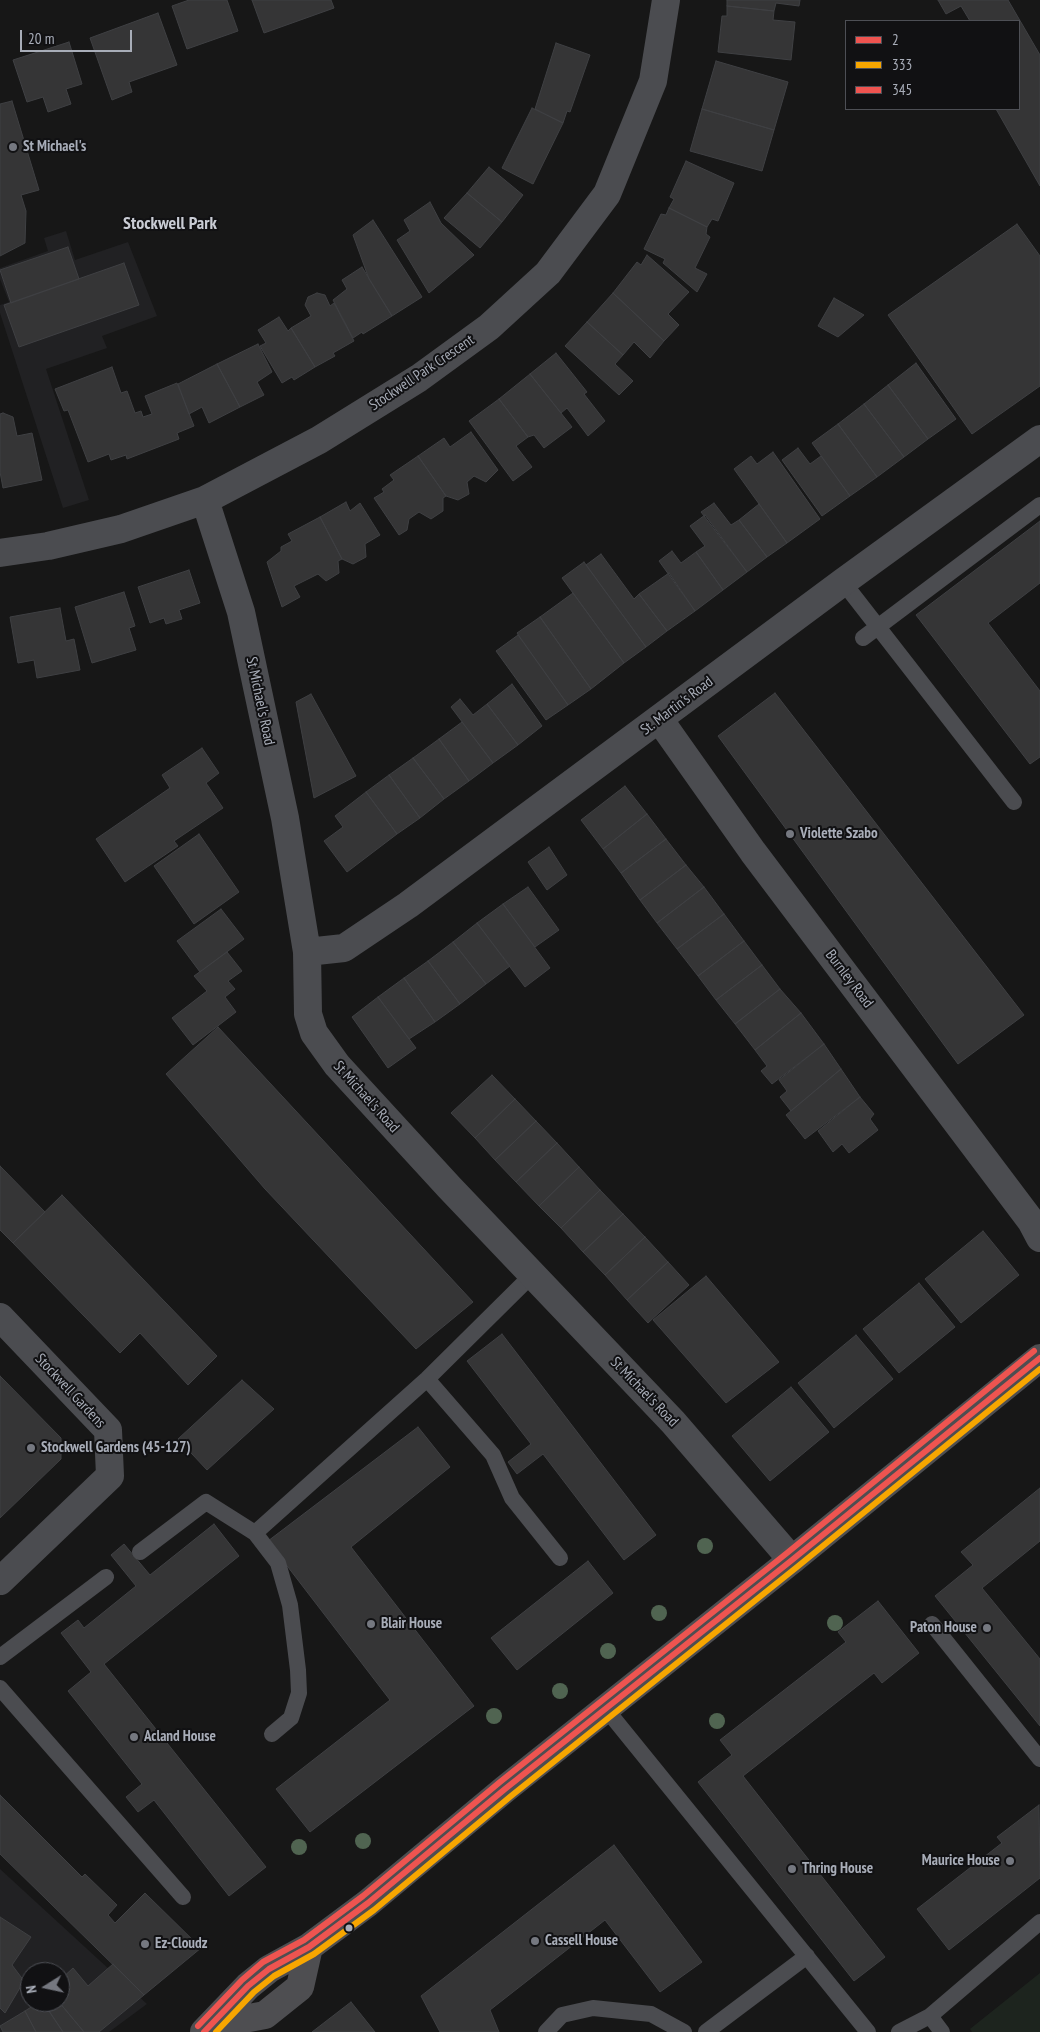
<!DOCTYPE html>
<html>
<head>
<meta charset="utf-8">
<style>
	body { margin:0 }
	#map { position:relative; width:1040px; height:2032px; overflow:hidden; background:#171717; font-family:"PT Sans Narrow",sans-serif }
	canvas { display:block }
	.legend { position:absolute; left:845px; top:20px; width:175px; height:90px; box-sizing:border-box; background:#111113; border:1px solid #4d4f55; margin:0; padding:6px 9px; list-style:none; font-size:15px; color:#a8adb8 }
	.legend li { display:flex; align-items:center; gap:10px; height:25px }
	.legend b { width:25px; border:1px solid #4d4f55 }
	.north { position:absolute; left:20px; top:1962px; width:50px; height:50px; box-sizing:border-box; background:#111113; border:1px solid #4d4f55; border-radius:50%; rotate:260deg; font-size:14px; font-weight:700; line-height:20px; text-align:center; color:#a8adb8 }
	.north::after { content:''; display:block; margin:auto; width:18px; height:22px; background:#757880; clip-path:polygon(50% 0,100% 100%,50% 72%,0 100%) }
	.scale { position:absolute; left:20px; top:30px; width:112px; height:22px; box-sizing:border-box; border:2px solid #a8adb8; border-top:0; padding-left:6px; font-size:15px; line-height:18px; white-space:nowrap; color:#a8adb8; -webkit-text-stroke:4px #111113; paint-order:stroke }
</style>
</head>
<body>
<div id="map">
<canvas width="1040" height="2032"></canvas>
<ul class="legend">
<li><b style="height:6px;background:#ee5450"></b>2</li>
<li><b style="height:6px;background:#f7a600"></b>333</li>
<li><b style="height:6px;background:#ee5450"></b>345</li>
</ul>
<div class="north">N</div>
<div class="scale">20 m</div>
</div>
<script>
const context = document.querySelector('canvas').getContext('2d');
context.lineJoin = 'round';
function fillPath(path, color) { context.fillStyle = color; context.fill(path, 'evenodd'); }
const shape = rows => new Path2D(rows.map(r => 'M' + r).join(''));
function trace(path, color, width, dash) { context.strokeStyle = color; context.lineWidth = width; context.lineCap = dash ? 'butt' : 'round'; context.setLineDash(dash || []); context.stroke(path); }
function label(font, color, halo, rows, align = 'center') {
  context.font = font + ' "PT Sans Narrow",sans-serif'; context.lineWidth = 4; context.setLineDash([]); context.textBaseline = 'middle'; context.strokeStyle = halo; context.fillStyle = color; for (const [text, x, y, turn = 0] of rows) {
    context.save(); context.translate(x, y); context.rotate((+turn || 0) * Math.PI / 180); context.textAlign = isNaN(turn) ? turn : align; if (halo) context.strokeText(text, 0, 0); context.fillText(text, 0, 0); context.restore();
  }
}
fillPath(shape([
	[66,231,75,260,128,242,157,316,102,336,107,348,46,369,89,500,63,508,0,313,0,305,9,302,0,279,0,268,48,251,44,238],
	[0,1869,147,2004,109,2032,0,2032],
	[30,1972,60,1972,60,2002,30,2002]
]), '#212123');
fillPath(shape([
	[1040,1973,1040,2032,972,2032,970,2029]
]), '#1d241e');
const building = shape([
	[189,0,227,0,238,31,187,49,172,6,189,0],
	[252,0,331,0,334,8,264,33,252,0],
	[727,0,800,0,799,6,776,3,774,11,727,6,727,0],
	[938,0,1008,0,1040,55,1040,186,996,109,1019,109,1019,21,970,21,961,6,946,14,938,0],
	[727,6,774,11,773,20,795,22,791,60,718,52,722,16,727,16,727,6],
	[158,13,177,65,129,82,132,92,112,100,90,38,158,13],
	[69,42,82,84,66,89,71,104,48,112,43,97,27,102,13,60,69,42],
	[556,43,590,55,570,112,567,111,563,123,535,109,556,43],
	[716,61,788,82,774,130,702,109,716,61],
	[12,101,39,190,21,195,26,211,25,243,0,256,0,104,12,101],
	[532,108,563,123,533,184,502,168,532,108],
	[702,109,774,130,762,171,690,151,702,109],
	[686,161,734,183,718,221,712,219,707,227,669,208,674,199,670,197,686,161],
	[489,167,523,195,502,222,467,193,489,167],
	[467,193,502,222,480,248,444,218,467,193],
	[430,202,441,223,474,255,429,293,397,240,410,231,404,220,430,202],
	[669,208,707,227,706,234,710,237,695,268,707,274,697,292,663,263,665,259,644,249,661,214,666,215,669,208],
	[373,220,422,297,392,316,369,279,353,235,373,220],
	[1017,224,1040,256,1040,386,972,434,888,315,1017,224],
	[68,247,79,279,11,303,0,270,68,247],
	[647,255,689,292,668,314,679,325,664,341,613,293,637,262,641,265,647,255],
	[124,263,139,305,19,347,4,305,124,263],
	[362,267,392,316,363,334,362,332,353,338,333,300,347,289,342,280,362,267],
	[317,293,325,295,330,306,334,303,354,341,333,353,335,356,315,367,291,328,311,316,305,305,308,297,317,293],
	[613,293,664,341,650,358,634,342,623,355,587,322,613,293],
	[834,298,864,315,838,337,818,326,834,298],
	[279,317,288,331,291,328,315,367,294,380,292,377,282,383,260,346,266,343,258,330,279,317],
	[587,322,623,355,615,364,633,381,619,395,565,346,587,322],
	[258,344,272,372,257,382,264,395,240,407,217,364,258,344],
	[556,353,587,392,584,394,605,421,588,436,567,408,561,413,530,374,556,353],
	[916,363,956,419,928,439,888,385,916,363],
	[217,364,240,407,209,423,202,407,189,414,178,384,217,364],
	[112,367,121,393,127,391,135,413,141,411,143,417,152,414,145,396,177,383,194,426,177,433,179,439,127,459,126,455,111,460,109,454,88,462,68,410,64,411,55,389,112,367],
	[530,374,572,427,544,448,534,435,528,437,499,399,530,374],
	[888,385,928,439,904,457,864,404,888,385],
	[499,399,528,437,516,446,532,467,513,481,469,421,499,399],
	[864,404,904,457,877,477,838,424,864,404],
	[3,413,13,417,17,436,32,433,42,480,3,488,0,472,0,414,3,413],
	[838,424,877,477,850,496,812,443,838,424],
	[471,432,498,470,486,482,474,476,467,482,469,494,458,500,446,496,418,456,444,438,450,447,471,432],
	[798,448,810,464,821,456,850,496,822,516,782,460,798,448],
	[773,452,820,519,787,543,734,469,751,456,757,464,773,452],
	[418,456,446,496,443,498,443,511,431,519,419,512,409,519,407,530,399,535,374,498,384,492,382,489,394,480,390,475,418,456],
	[346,502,350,511,360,503,380,535,365,544,366,557,353,564,342,559,320,517,346,502],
	[714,503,731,525,739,520,767,557,747,572,701,512,714,503],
	[759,504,787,543,767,557,739,520,759,504],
	[705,515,747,572,723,590,696,552,705,546,690,526,705,515],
	[320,517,342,559,338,561,339,573,326,581,318,574,294,586,300,597,282,607,267,562,281,551,281,547,292,541,288,534,320,517],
	[1040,521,1040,583,988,623,1040,691,1040,757,1030,764,916,615,1040,521],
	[672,551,681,563,696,552,723,590,695,611,659,561,672,551],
	[601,554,634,599,639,594,667,631,646,647,586,565,601,554],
	[584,562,646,647,624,663,562,578,584,562],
	[189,570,200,603,179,610,182,619,166,624,164,618,150,623,138,587,189,570],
	[669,573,695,611,667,631,639,594,669,573],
	[124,592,135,626,129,628,136,650,92,663,75,607,124,592],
	[573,593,624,663,591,689,540,617,573,593],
	[60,608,66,641,74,639,80,670,37,678,34,660,18,663,10,617,60,608],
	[540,617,591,689,568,705,517,633,540,617],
	[518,635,568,705,546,720,496,651,518,635],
	[512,684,542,726,518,745,487,704,512,684],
	[775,693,1024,1015,958,1064,718,736,775,693],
	[311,694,356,776,314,798,296,702,311,694],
	[460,699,473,715,487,704,518,745,493,763,451,707,460,699],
	[462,722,493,763,469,781,439,739,462,722],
	[439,739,469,781,444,799,413,758,439,739],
	[202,748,219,773,206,783,223,808,174,841,178,846,125,882,96,839,170,788,162,775,202,748],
	[413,758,444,799,420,818,389,775,413,758],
	[389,775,420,818,397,834,366,792,389,775],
	[625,786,647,814,603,849,581,820,625,786],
	[366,792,397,834,347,872,324,841,343,827,335,816,366,792],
	[647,814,666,839,621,873,603,849,647,814],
	[199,834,239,892,194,924,154,866,199,834],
	[666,839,686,865,640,900,621,873,666,839],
	[549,847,567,875,547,890,528,862,549,847],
	[686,865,704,887,657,923,640,900,686,865],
	[528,887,559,930,535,947,503,904,528,887],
	[704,887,724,914,677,949,657,923,704,887],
	[503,904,550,968,525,987,477,923,503,904],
	[221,909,244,939,200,972,177,941,221,909],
	[724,914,744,941,698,976,677,949,724,914],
	[477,923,510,966,486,984,453,942,477,923],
	[744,941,762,965,716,1000,698,976,744,941],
	[453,942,486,984,460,1004,428,961,453,942],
	[227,952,242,971,228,981,235,989,225,997,236,1012,193,1045,172,1018,207,991,194,976,227,952],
	[428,961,460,1004,435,1022,404,978,428,961],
	[762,965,780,989,735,1024,716,1000,762,965],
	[404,978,435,1022,409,1039,378,997,404,978],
	[780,989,801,1013,755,1050,735,1024,780,989],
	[378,997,416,1048,388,1068,352,1017,378,997],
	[801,1013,824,1044,772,1084,761,1071,767,1066,755,1050,801,1013],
	[218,1027,473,1302,416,1349,265,1189,166,1074,218,1027],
	[824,1044,841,1069,791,1111,780,1097,787,1091,779,1080,824,1044],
	[841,1069,860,1097,805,1139,786,1115,841,1069],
	[492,1075,515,1099,475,1138,451,1113,492,1075],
	[860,1097,874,1114,870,1119,878,1130,849,1153,842,1144,833,1152,818,1131,860,1097],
	[515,1099,536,1121,495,1160,475,1138,515,1099],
	[536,1121,557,1143,516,1182,495,1160,536,1121],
	[557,1143,579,1167,539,1206,516,1182,557,1143],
	[0,1166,45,1212,13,1243,0,1230,0,1166],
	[579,1167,600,1190,561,1228,539,1206,579,1167],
	[600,1190,623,1214,583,1252,561,1228,600,1190],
	[62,1195,217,1356,188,1385,140,1333,120,1353,13,1243,62,1195],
	[623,1214,645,1237,605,1275,583,1252,623,1214],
	[983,1231,1019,1275,961,1323,925,1279,983,1231],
	[645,1237,668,1262,627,1300,605,1275,645,1237],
	[668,1262,689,1285,648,1323,627,1300,668,1262],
	[706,1276,779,1362,726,1403,653,1320,706,1276],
	[919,1283,955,1327,899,1373,863,1329,919,1283],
	[502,1334,656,1535,624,1560,543,1454,517,1474,508,1462,531,1444,467,1361,502,1334],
	[856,1335,893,1379,834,1428,798,1383,856,1335],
	[0,1376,61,1438,61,1459,0,1518,0,1376],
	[242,1380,274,1409,207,1470,178,1439,242,1380],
	[791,1387,829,1432,770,1481,732,1436,791,1387],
	[418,1427,450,1467,351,1547,474,1706,310,1832,276,1789,390,1700,268,1541,418,1427],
	[1040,1488,1040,1541,982,1588,1040,1659,1040,1726,935,1596,973,1565,961,1552,1040,1488],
	[214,1524,239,1556,104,1664,266,1867,229,1896,154,1800,138,1812,126,1797,142,1784,68,1691,91,1672,61,1633,78,1620,84,1628,136,1586,111,1555,124,1544,150,1575,214,1524],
	[588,1561,613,1593,517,1670,491,1638,588,1561],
	[878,1601,919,1653,882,1683,874,1673,743,1776,885,1957,854,1981,698,1782,732,1755,720,1740,846,1642,838,1632,878,1601],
	[0,1795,82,1877,85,1874,117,1905,108,1915,115,1923,145,1893,201,1948,144,1995,0,1854,0,1795],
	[1039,1805,1040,1878,949,1950,917,1909,1002,1843,997,1837,1039,1805],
	[614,1845,702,1962,660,1992,605,1920,490,2010,499,2032,440,2032,421,1996,614,1845],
	[0,1917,31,1937,12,1965,24,1981,5,2013,0,2008,0,1917],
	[113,1964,144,1995,99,2032,84,2032,59,2002,60,1980,73,1968,88,1986,113,1964],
	[39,2002,43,2002,63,2032,36,2032,25,2011,39,2002],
	[43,2002,59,2002,84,2032,63,2032,43,2002],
	[351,2002,375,2032,312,2032,351,2002],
	[25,2011,36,2032,3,2032,0,2026,25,2011]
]);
fillPath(building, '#353536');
trace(building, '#3f4043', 1);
trace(shape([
	[843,582,1014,802],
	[863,638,1040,505],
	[427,1379,493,1455,512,1498,560,1558],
	[255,1533,278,1563,290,1605,298,1670,299,1693,291,1718,272,1734],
	[140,1552,206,1502,255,1533,427,1379,532,1275],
	[932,1624,1040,1759],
	[0,1657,106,1577],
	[0,1688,183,1897],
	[606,1709,868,2032],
	[930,2016,942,2032],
	[546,2032,562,2015,593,2008,651,2014,684,2032],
	[706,2032,807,1956],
	[899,2032,930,2016,1040,1922]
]), '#4b4c50', 16);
trace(shape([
	[205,500,241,612,285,818,307,952,308,1014,314,1033,337,1065,449,1187,673,1422,792,1560],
	[0,553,48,546,121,529,205,500,319,440,419,378,489,327,548,273,607,194,653,81,666,0],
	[659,719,753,852,1031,1221,1040,1238],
	[307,952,344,948,408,905,843,582,1040,439],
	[0,1317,108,1430,110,1476,0,1581]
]), '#4b4c50', 28);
trace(shape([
	[212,2025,265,2015,300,1987,309,1947],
	[204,2032,248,1986,269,1969,309,1947,368,1903,505,1789,792,1560,1040,1358]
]), '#4e4e51', 28);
trace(shape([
	[204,2032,248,1986,269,1969,309,1947,368,1903,505,1789,792,1560,1040,1358]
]), '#ee5450', 6);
trace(shape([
	[216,2032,254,1992,274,1976,314,1954,374,1910,511,1796,797,1567,1040,1369]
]), '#f7a600', 6);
trace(shape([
	[198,2026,242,1980,263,1962,304,1940,363,1896,500,1782,787,1553,1034,1351]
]), '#ee5450', 6);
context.fillStyle = '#506451';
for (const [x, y] of [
	[705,1546],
	[659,1613],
	[835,1623],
	[608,1651],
	[560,1691],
	[494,1716],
	[717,1721],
	[363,1841],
	[299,1847]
]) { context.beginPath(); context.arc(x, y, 8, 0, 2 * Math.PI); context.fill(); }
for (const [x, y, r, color] of [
	[13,147,5,"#757880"],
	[790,834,5,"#757880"],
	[31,1448,5,"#757880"],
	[371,1624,5,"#757880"],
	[987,1628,5,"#757880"],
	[134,1737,5,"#757880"],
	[1010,1861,5,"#757880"],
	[792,1869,5,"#757880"],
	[349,1928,4.5,"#a8adb8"],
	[535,1941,5,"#757880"],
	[145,1944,5,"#757880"]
]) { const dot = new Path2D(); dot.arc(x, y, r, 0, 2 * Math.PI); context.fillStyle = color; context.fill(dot); trace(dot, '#111113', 2); }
label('bold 15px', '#a8adb8', '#111113', [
	["St Michael's",23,147],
	["Violette Szabo",800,834],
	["Stockwell Gardens (45-127)",41,1448],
	["Blair House",381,1624],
	["Paton House",977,1628,"right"],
	["Acland House",144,1737],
	["Maurice House",1000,1861,"right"],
	["Thring House",802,1869],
	["Cassell House",545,1941],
	["Ez-Cloudz",155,1944]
], 'left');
label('15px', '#a8adb8', '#111113', [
	["Stockwell Park Crescent",422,373,-34],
	["St Michael's Road",260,701,78],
	["St. Martin's Road",677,706,-37],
	["Burnley Road",849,979,53],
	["St Michael's Road",366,1097,48],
	["Stockwell Gardens",70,1391,47],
	["St Michael's Road",644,1392,46]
]);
label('bold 18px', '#c9ccd4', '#111113', [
	["Stockwell Park",170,224]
]);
</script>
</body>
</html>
